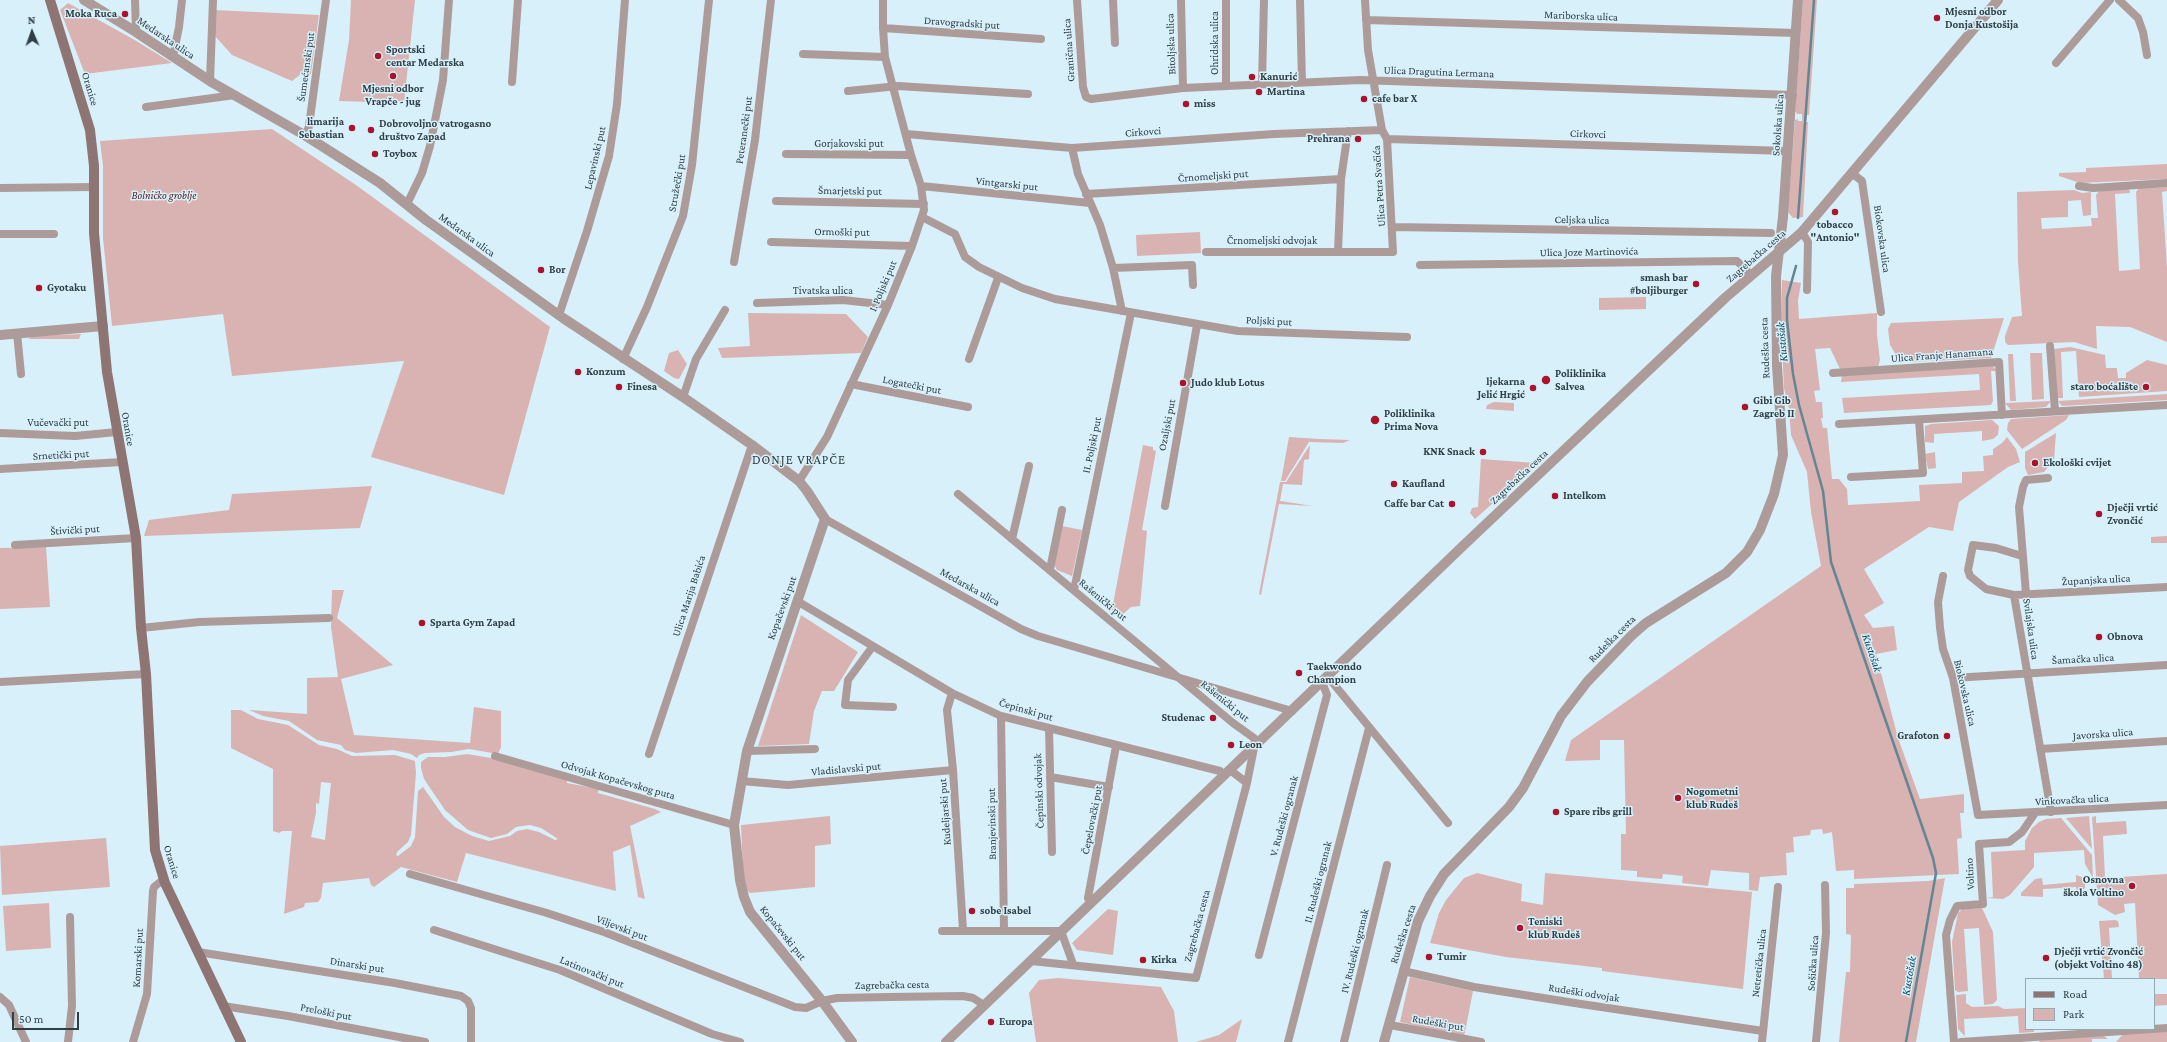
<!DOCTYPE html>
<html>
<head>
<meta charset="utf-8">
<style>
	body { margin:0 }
	#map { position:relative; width:2167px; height:1042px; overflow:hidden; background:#d8f0fa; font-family:"Crimson Pro",serif }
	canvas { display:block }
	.legend { position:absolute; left:2025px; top:978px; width:130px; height:52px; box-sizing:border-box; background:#d8f0fa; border:1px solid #94a9b2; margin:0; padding:5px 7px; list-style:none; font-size:12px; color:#2e3f45 }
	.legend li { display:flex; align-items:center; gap:8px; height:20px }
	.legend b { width:20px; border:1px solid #94a9b2 }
	.north { position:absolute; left:12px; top:12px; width:40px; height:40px; -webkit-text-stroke:3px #d8f0fa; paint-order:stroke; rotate:358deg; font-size:11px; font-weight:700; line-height:16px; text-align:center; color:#2e3f45 }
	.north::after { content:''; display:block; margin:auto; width:14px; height:18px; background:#2e3f45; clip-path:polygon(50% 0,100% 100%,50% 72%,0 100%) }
	.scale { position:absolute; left:12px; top:1012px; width:67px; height:18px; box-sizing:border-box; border:2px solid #2e3f45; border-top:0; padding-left:5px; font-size:12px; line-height:14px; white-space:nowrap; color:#2e3f45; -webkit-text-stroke:3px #d8f0fa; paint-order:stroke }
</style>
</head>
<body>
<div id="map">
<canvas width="2167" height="1042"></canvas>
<ul class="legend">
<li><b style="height:5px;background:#8e7473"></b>Road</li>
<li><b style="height:11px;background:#d9b3b1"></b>Park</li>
</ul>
<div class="north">N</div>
<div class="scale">50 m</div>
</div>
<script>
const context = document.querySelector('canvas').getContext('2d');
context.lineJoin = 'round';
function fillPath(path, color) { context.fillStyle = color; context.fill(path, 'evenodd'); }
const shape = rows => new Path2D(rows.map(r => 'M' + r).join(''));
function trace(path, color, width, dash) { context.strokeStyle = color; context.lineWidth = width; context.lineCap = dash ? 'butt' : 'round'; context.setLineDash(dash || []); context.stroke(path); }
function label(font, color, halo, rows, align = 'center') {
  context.font = font + ' "Crimson Pro",serif'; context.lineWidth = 3; context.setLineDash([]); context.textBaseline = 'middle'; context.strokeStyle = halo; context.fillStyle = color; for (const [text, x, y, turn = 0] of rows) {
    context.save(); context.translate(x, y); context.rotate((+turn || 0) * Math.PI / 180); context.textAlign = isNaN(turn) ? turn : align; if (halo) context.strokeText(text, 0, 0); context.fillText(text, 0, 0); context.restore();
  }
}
fillPath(shape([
	[351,0,415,0,404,103,339,101,349,40],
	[1803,0,1817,0,1809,115,1807,115,1806,122,1808,122,1803,217,1793,218,1788,212,1795,120,1798,119,1798,121,1802,121,1802,114,1797,114,1795,111],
	[68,3,133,39,172,63,85,74,60,10],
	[214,10,319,15,311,74,301,74,292,81,232,55,214,35],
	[272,129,356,185,550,327,504,495,371,457,404,361,232,376,223,314,112,326,103,238,103,166,100,141],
	[2167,164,2167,179,2080,183,2059,176,2059,173,2086,172,2086,168],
	[2167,187,2167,191,2162,192,2167,268,2167,342,2130,327,2096,326,2097,349,2074,342,2008,345,2005,342,2005,336,2012,317,2022,316,2018,262,2017,192,2074,190,2082,193,2091,192,2091,215,2083,216,2081,200,2068,201,2068,217,2041,218,2042,229,2092,226,2091,218,2098,218,2096,195,2099,191,2128,189,2130,191,2130,193,2115,194,2119,271,2140,269,2136,192,2139,188],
	[1200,232,1201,253,1137,256,1136,235],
	[1782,280,1801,283,1798,301,1799,319,1877,313,1877,335,1880,360,1878,367,1840,369,1830,348,1815,349,1820,390,1814,391,1816,402,1822,402,1823,418,1821,418,1823,428,1827,428,1832,479,1839,479,1847,489,1848,505,1920,501,1919,485,1962,483,1962,472,1984,471,1983,456,1993,455,1993,449,2002,443,2007,437,2016,449,2020,462,2008,467,1959,502,1953,531,1929,527,1864,569,1884,603,1864,615,1873,628,1894,626,1897,650,1876,654,1898,738,1920,799,1964,794,1964,813,1960,813,1962,838,1957,839,1959,874,1854,879,1854,870,1836,871,1832,832,1823,834,1822,829,1811,830,1810,835,1793,837,1794,852,1786,853,1787,875,1760,877,1758,891,1749,890,1749,873,1711,870,1708,886,1682,883,1683,876,1663,874,1662,879,1637,877,1637,871,1621,870,1621,834,1626,834,1624,740,1600,740,1600,760,1565,761,1571,740,1821,566,1811,512,1807,472,1791,435,1789,409,1784,388,1781,322],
	[1646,297,1646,309,1599,310,1599,298],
	[748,313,846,314,868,337,861,353,722,358,718,348,750,346],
	[2004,318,1991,358,1909,362,1898,358,1890,345,1888,329,1891,323],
	[81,334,79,339,28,339,33,336],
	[2070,347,2105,355,2106,368,2117,368,2118,378,2126,378,2126,373,2147,360,2167,365,2167,391,2079,397,2076,351,2061,352,2063,398,2056,398,2054,349],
	[678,350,687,364,679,379,674,378,664,371,669,353],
	[2030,353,2042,353,2044,399,2032,400],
	[2008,354,2013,354,2016,401,2010,401],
	[1992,365,1997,371,1991,371,1993,401,1991,405,1844,413,1842,398,1980,390,1979,374,1841,382,1842,375],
	[2167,394,2167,400,2062,406,2058,401],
	[2051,401,2046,407,2011,410,2005,403],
	[1494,402,1514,403,1514,411,1486,409,1487,405],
	[2069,415,2066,420,2022,449,2007,430,2008,423,2011,419],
	[1992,420,1999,426,1998,435,1993,439,1982,441,1982,431,1934,434,1934,443,1925,442,1925,426,1931,424],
	[2056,433,2054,460,2044,472,2028,475,2025,468,2025,452],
	[1289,437,1319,439,1350,440,1343,443,1309,442,1285,481,1281,481],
	[1143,445,1153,447,1153,450,1156,451,1142,530,1147,531,1140,606,1131,607,1121,616,1118,613,1111,615],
	[1310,445,1309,459,1304,460,1302,485,1283,484,1280,501,1313,506,1279,504,1261,595,1259,594,1280,482,1286,482],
	[1935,452,1936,468,1928,469,1925,454],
	[1481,459,1536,463,1536,465,1475,519,1470,513,1472,508,1478,507],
	[372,486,360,528,144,536,149,520,229,510,232,494],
	[1062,526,1082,530,1072,576,1057,570,1054,565],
	[2167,536,2167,543,2151,543,2151,537],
	[46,547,50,607,0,609,0,548],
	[332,590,344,590,337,618,393,665,341,679,354,735,470,743,474,707,501,711,501,747,498,754,469,749,451,752,425,753,419,755,417,758,411,754,393,750,356,753,345,750,341,745,317,740,289,721,263,716,249,710,307,714,307,678,338,677,331,627],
	[801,615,858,652,834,691,822,691,814,711,809,744,758,746],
	[231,710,241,710,258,719,288,725,319,745,337,749,352,756,395,755,415,761,416,773,411,835,408,842,397,852,396,855,398,856,411,846,415,837,418,791,423,787,444,817,455,827,472,836,489,841,510,836,517,831,527,829,539,832,555,840,558,839,541,828,530,825,516,827,507,834,491,838,468,830,445,810,424,779,421,768,421,762,428,757,445,757,467,754,491,758,550,774,567,780,567,783,599,789,598,793,655,809,661,812,630,826,645,899,638,897,630,845,613,852,616,891,466,853,457,882,401,867,374,887,371,885,369,878,323,883,321,898,318,902,305,903,304,907,284,914,292,831,282,831,279,833,273,831,273,769,231,748],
	[321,782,331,783,325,840,311,837,316,813,316,803,319,804],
	[830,816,831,844,815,846,815,887,750,893,747,890,743,873,741,825],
	[2089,816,2092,849,2066,818],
	[2096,816,2096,823,2126,821,2127,834,2103,836,2105,878,2167,874,2167,979,2139,979,2135,903,2124,904,2125,912,2115,915,2098,905,2092,817],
	[2061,818,2092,855,2093,878,2085,864,2084,850,2034,853,2034,867,2010,895,2003,899,1987,898,1993,897,1991,852,2025,850,2025,841,2032,828,2039,822,2046,819],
	[106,838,110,887,2,895,0,846],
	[1477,873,1522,884,1521,901,1543,905,1545,873,1752,892,1743,989,1602,971,1602,968,1506,957,1430,943,1439,913,1446,900,1464,878],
	[2076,875,2082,877,2085,881,2085,888,2081,892,2077,893,2076,887,2043,889,2043,897,2021,896,2021,893,2035,879,2042,878,2043,885,2076,882],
	[1945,878,1916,1042,1839,1042,1846,972,1850,972,1851,935,1846,934,1846,888,1854,888,1854,884,1928,881],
	[49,903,51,948,6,951,3,906],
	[1982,908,1993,932,1997,1000,1993,1004,1984,1005,1979,928,1964,929,1968,991,1958,992,1955,990,1952,942,1958,913,1962,909],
	[1108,909,1118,911,1113,955,1077,950,1072,943],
	[2115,920,2118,921,2119,927,2109,928,2112,979,2104,979,2099,921],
	[1410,977,1473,991,1464,1037,1400,1022],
	[1058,978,1161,987,1174,1011,1178,1042,1036,1042,1029,993,1039,980],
	[1966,994,1966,1003,1972,1007,1998,1006,2004,1009,2026,1008,2026,1029,2034,1029,2034,1032,2019,1033,2018,1016,1964,1019,1965,1036,1958,1029,1956,995],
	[2154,994,2167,994,2167,1005,2154,1006],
	[1242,1019,1236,1042,1196,1042,1219,1035],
	[2167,1031,2167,1042,2116,1042,2123,1034],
	[2104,1036,2108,1039,2092,1039,2092,1042,2038,1042,2042,1039]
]), '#d9b3b1');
trace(shape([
	[1798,218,1814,0],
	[1796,266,1787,298,1787,320,1793,374,1799,405,1823,491,1831,562,1933,858,1936,873,1906,1042]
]), '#628693', 2.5);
trace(shape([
	[135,0,136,32],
	[1077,0,1083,87,1086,97,1091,99,1183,88,1360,80,1793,95],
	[1113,0,1115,43],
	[1181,0,1183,88],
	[1226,0,1226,85],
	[1300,0,1302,82],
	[2119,0,2138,18,2143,32,2147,55],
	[1366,20,1796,33],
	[883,28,1041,39],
	[803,54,885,57],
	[173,57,179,27,182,0],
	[2056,63,2110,0],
	[210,81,213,0],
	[512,82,518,0],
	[1262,83,1264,0],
	[848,91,898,86,1028,94],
	[146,107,235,95],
	[906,134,1072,148,1274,134,1382,130],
	[306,136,309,126,326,0],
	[1387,139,1788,151],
	[1072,148,1078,174,1100,225,1113,268,1122,311],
	[786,154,911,155],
	[1853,174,1862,181,1881,312],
	[921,186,1090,203],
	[2079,186,2093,188,2167,183],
	[0,188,95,187],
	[1086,194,1341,179],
	[776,201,924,204],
	[407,204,422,173,430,146,443,80,449,0],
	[922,217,955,234,965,257,979,267,1022,288,1055,299,1238,331,1407,337],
	[1393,227,1771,233],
	[1802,232,1808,242,1807,290],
	[0,234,54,234],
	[771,242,912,246],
	[1206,252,1393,252,1387,139,1382,130,1368,50,1365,0],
	[1338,252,1341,179,1348,131],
	[734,262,755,140,771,0],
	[1420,265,1737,261,1751,275],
	[1113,268,1192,265,1193,285],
	[757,303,843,300,888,305],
	[559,315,587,231,609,156,617,104,625,0],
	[17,333,21,374],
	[2050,346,2055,411],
	[623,359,647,307,683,216,692,165,709,0],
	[969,359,998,278],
	[1833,373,1999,362,2002,415],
	[851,384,968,407],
	[683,397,696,359,725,310],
	[1839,424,2167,405],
	[0,433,75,436,117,432],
	[0,469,122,462],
	[1851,477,1923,473,1919,420],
	[799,481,827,437,888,305,912,246,924,210,921,186,911,155,885,57,883,28,883,0],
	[958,494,1233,723,1254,738,1255,743,1247,783,1230,770],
	[1165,506,1197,325],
	[825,519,1021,629,1038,636,1292,711],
	[1012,539,1029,466],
	[15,545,136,538],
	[1050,569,1062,510],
	[1943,576,1938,602,1940,628,1943,649,1953,678,1978,815,2167,805],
	[1074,590,1131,313],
	[2026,594,2019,507,2023,487,2026,480,2048,478],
	[2014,595,1986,589,1970,576,1968,570,1973,545,1996,548,2022,556],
	[797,601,952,693,1001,716,1220,771,1224,776],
	[141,628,199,622,329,618],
	[873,646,848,680,845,705,893,707],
	[1328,677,1448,823],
	[1953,678,2167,665],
	[0,682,146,674],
	[952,693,947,710,953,770,963,930],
	[1001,716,1004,931],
	[1049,729,1052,852],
	[2040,749,2167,741],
	[747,751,815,749],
	[649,754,752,445],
	[495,756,734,825],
	[1050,777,1109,787],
	[741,781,788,785,953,770],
	[2051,812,2014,595,2167,587],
	[410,874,547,913,604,932,795,1007,806,1008,822,1001,837,998,889,997,963,996,973,998,984,1005],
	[1088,898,1116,746],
	[434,930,560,970,712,1034,740,1042],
	[942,931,1061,931,1073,964],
	[198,952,395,983,461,996,468,1001,471,1008,471,1042],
	[1259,955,1327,695,1322,682],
	[1031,961,1196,978,1247,783],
	[1403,971,1474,987,1581,1004,1763,1031],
	[0,997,9,1005,26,1042],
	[223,1006,288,1016,425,1042],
	[1390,1025,1481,1042],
	[68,1042,72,1006,70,917],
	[133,1042,147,994,153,891,154,887,164,879],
	[1288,1042,1369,728],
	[1344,1042,1387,865],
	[1762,1042,1778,887],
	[1816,1042,1826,933,1825,885],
	[1954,1042,1946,935,1950,920,1957,906,1983,904,1979,844,2009,842,2022,832,2035,813],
	[1961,1042,2167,1028]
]), '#ad9b9a', 8);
trace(shape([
	[84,0,136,32,213,83,306,136,380,183,426,220,563,318,683,397,752,445,799,481,807,491,825,519,747,751,734,825,740,880,744,897,750,912,822,1001,852,1042],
	[0,335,103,326],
	[946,1042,1466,543,1725,298,1802,232,1998,0],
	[1384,1042,1418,921,1430,896,1444,874,1509,807,1523,788,1561,716,1587,682,1631,636,1646,623,1726,573,1747,552,1760,530,1774,494,1783,455,1777,366,1776,276,1783,217,1798,0]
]), '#ad9b9a', 10);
trace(shape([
	[50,0,90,130,94,166,94,233,107,372,136,538,141,628,146,674,155,850,165,883,241,1042]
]), '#8e7473', 10);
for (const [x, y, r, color] of [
	[125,14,4,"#aa132b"],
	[1937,18,4,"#aa132b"],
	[378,56,4,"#aa132b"],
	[393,76,4,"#aa132b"],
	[1252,77,4,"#aa132b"],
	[1259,92,4,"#aa132b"],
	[1364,99,4,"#aa132b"],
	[1186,104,4,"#aa132b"],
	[352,128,4,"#aa132b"],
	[371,130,4,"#aa132b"],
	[1358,139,4,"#aa132b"],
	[375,154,4,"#aa132b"],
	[1835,212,4,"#aa132b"],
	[541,270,4,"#aa132b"],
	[1696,284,4,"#aa132b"],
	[39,288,4,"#aa132b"],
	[578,372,4,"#aa132b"],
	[1546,380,5,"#aa132b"],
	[1183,383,4,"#aa132b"],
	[619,387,4,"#aa132b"],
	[2146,387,4,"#aa132b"],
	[1533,388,4,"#aa132b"],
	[1745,407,4,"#aa132b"],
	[1375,420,5,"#aa132b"],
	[1483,452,4,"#aa132b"],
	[2035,463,4,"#aa132b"],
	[1394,484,4,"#aa132b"],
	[1555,496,4,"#aa132b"],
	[1452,504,4,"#aa132b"],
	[2099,514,4,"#aa132b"],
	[422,623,4,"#aa132b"],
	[2099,637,4,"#aa132b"],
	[1299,673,4,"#aa132b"],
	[1213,718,4,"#aa132b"],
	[1947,736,4,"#aa132b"],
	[1231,745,4,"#aa132b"],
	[1678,798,4,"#aa132b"],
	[1556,812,4,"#aa132b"],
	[2132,886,4,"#aa132b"],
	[972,911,4,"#aa132b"],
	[1520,928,4,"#aa132b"],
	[1429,957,4,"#aa132b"],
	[2046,958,4,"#aa132b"],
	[1143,960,4,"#aa132b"],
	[991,1022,4,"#aa132b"]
]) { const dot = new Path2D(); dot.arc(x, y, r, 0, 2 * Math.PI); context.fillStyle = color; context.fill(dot); trace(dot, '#d8f0fa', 1.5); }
label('bold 11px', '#2e3f45', '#d8f0fa', [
	["Mjesni odbor",1945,12],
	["Donja Kustošija",1945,25],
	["Moka Ruca",117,14,"right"],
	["Sportski",386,50],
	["centar Medarska",386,63],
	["Kanurić",1260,77],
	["Mjesni odbor",393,89,"center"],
	["Vrapče - jug",393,102,"center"],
	["Martina",1267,92],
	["cafe bar X",1372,99],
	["miss",1194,104],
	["limarija",344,122,"right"],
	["Sebastian",344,135,"right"],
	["Dobrovoljno vatrogasno",379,124],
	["društvo Zapad",379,137],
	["Prehrana",1350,139,"right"],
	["Toybox",383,154],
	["tobacco",1835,225,"center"],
	["\"Antonio\"",1835,238,"center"],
	["Bor",549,270],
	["smash bar",1688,278,"right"],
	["#boljiburger",1688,291,"right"],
	["Gyotaku",47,288],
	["Konzum",586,372],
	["Poliklinika",1555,374],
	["Salvea",1555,387],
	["ljekarna",1525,382,"right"],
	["Jelić Hrgić",1525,395,"right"],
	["Judo klub Lotus",1191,383],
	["Finesa",627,387],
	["staro boćalište",2138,387,"right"],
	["Gibi Gib",1753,401],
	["Zagreb II",1753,414],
	["Poliklinika",1384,414],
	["Prima Nova",1384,427],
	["KNK Snack",1475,452,"right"],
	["Ekološki cvijet",2043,463],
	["Kaufland",1402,484],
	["Intelkom",1563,496],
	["Caffe bar Cat",1444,504,"right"],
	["Dječji vrtić",2107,508],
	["Zvončić",2107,521],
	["Sparta Gym Zapad",430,623],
	["Obnova",2107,637],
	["Taekwondo",1307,667],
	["Champion",1307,680],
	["Studenac",1205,718,"right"],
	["Grafoton",1939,736,"right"],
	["Leon",1239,745],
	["Nogometni",1686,792],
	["klub Rudeš",1686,805],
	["Spare ribs grill",1564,812],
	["Osnovna",2124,880,"right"],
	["škola Voltino",2124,893,"right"],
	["sobe Isabel",980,911],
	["Teniski",1528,922],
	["klub Rudeš",1528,935],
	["Dječji vrtić Zvončić",2054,952],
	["(objekt Voltino 48)",2054,965],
	["Tumir",1437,957],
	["Kirka",1151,960],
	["Europa",999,1022]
], 'left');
label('11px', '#2e3f45', '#d8f0fa', [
	["Mariborska ulica",1581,16,2],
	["Dravogradski put",962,23,4],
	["Medarska ulica",166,38,34],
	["Ohridska ulica",1215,43,-90],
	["Bitoljska ulica",1171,44,-92],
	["Granična ulica",1069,50,-94],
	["Šumećanski put",306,67,-82],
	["Ulica Dragutina Lermana",1439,72,2],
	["Oranice",90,89,73],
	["Sokolska ulica",1778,125,-86],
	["Peteranečki put",744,130,-82],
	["Cirkovci",1143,132,-4],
	["Cirkovci",1588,134,2],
	["Gorjakovski put",849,144],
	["Lepavinski put",595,158,-77],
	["Črnomeljski put",1213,176,-4],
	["Stružečki put",677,183,-80],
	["Vintgarski put",1007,184,6],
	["Ulica Petra Svačića",1379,186,-94],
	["Šmarjetski put",850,191,1],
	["Celjska ulica",1582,220,1],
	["Ormoški put",842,232,1],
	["Medarska ulica",467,235,36],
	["Biokovska ulica",1882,239,82],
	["Črnomeljski odvojak",1272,241],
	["Ulica Joze Martinovića",1589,252,-1],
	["Zagrebačka cesta",1756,256,-41],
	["I. Poljski put",883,286,-67],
	["Tivatska ulica",823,291],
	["Poljski put",1269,321,3],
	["Rudeška cesta",1765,348,-92],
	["Ulica Franje Hanamana",1942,355,-4],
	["Logatečki put",912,385,11],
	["Vučevački put",58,423],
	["Ozaljski put",1167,425,-79],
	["Oranice",128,429,80],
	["II. Poljski put",1092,445,-78],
	["Srnetički put",61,455,-3],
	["Zagrebačka cesta",1519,477,-43],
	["Štivički put",75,530,-3],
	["Županjska ulica",2096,580,-3],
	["Medarska ulica",970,587,29],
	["Ulica Marija Babića",689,596,-72],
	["Rašenički put",1103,600,40],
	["Kopačevski put",782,608,-70],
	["Svilajska ulica",2031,629,82],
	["Rudeška cesta",1612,639,-45],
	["Šamačka ulica",2083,659,-3],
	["Biokovska ulica",1965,693,77],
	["Rašenićki put",1225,701,39],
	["Čepinski put",1026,710,16],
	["Javorska ulica",2103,734,-4],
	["Vladislavski put",846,769,-5],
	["Odvojak Kopačevskog puta",618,780,16],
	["Čepinski odvojak",1039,791,-92],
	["Vinkovačka ulica",2072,800,-3],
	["Kudeljarski put",945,812,-94],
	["V. Rudeški ogranak",1284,816,-75],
	["Čepelovački put",1092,820,-79],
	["Branjevinski put",992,824,-91],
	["Oranice",172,862,73],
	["Voltino",1970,874,-93],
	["II. Rudeški ogranak",1318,882,-76],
	["Zagrebačka cesta",1197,926,-75],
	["Viljevski put",622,928,21],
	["Kopačevski put",783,933,51],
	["Rudeška cesta",1403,934,-72],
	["IV. Rudeški ogranak",1355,951,-76],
	["Komarski put",138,958,-87],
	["Netretička ulica",1759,963,-84],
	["Sošička ulica",1813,963,-86],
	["Dinarski put",357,965,9],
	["Latinovački put",592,972,22],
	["Zagrebačka cesta",892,985,-1],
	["Rudeški odvojak",1584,993,9],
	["Preloški put",326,1012,11],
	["Rudeški put",1438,1023,10]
]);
label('italic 11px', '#541c1e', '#d8f0fa', [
	["Bolničko groblje",164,196]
]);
label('italic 12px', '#124e61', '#d8f0fa', [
	["Kustošak",1782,342,-95],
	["Kustošak",1872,653,71],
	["Kustošak",1909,976,-80]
]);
context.letterSpacing = '1px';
label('13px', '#2e3f45', '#d8f0fa', [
	["DONJE VRAPČE",799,460]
]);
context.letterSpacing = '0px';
</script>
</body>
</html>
